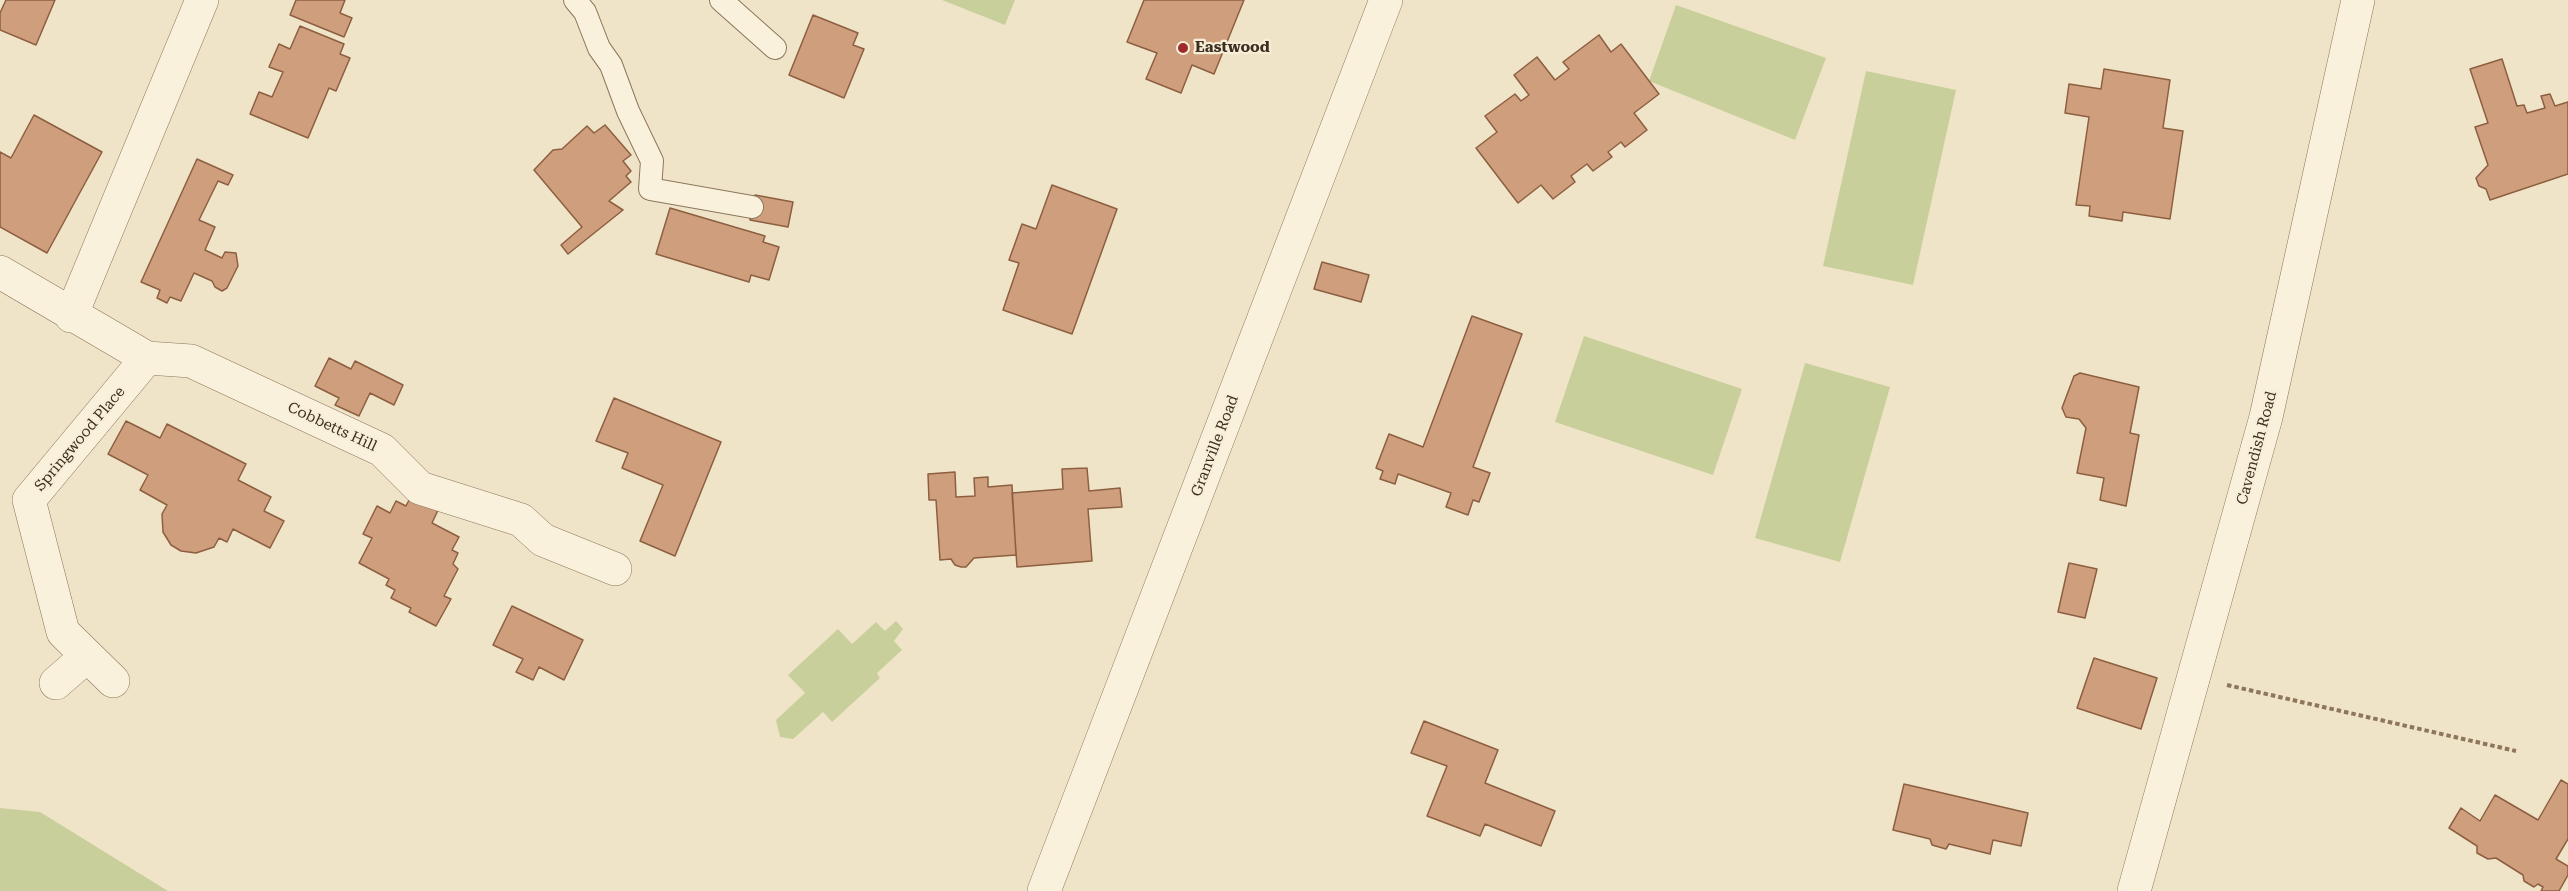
<!DOCTYPE html>
<html>
<head>
<meta charset="utf-8">
<style>
	body { margin:0 }
	canvas { display:block; background:#f0e4c8 }
</style>
</head>
<body>
<canvas width="2568" height="891"></canvas>
<script>
const context = document.querySelector('canvas').getContext('2d');
context.lineJoin = 'round';
function fillPath(path, color) { context.fillStyle = color; context.fill(path, 'evenodd'); }
const shape = rows => new Path2D(rows.map(r => 'M' + r).join(''));
function trace(path, color, width, dash) { context.strokeStyle = color; context.lineWidth = width; context.lineCap = dash ? 'butt' : 'round'; context.setLineDash(dash || []); context.stroke(path); }
function label(font, color, halo, rows, align = 'center') {
  context.font = font + ' "Roboto Serif",serif'; context.lineWidth = 4.5; context.setLineDash([]); context.textBaseline = 'middle'; context.strokeStyle = halo; context.fillStyle = color; for (const [text, x, y, turn = 0] of rows) {
    context.save(); context.translate(x, y); context.rotate((+turn || 0) * Math.PI / 180); context.textAlign = isNaN(turn) ? turn : align; if (halo) context.strokeText(text, 0, 0); context.fillText(text, 0, 0); context.restore();
  }
}
fillPath(shape([
	[942,0,1015,0,1005,25],
	[1676,5,1826,58,1795,140,1649,81],
	[1866,71,1956,90,1913,285,1823,266],
	[1584,336,1742,389,1713,475,1555,422],
	[1805,363,1890,387,1840,562,1755,538],
	[896,621,903,629,894,641,902,650,877,673,880,678,832,722,823,712,793,739,780,737,776,720,805,693,788,675,838,629,852,644,876,622,885,631],
	[0,808,40,812,168,891,0,891]
]), '#c9cf9b');
const building = shape([
	[6,0,55,0,36,45,0,30,0,13,6,0],
	[296,0,345,0,340,13,352,18,344,37,290,15,296,0],
	[1144,0,1244,0,1214,74,1192,65,1181,93,1146,79,1157,53,1127,42,1144,0],
	[813,15,858,33,853,45,864,49,844,98,789,75,813,15],
	[300,26,344,44,340,54,350,58,336,91,329,88,308,138,250,114,259,92,272,97,283,72,269,67,279,44,290,49,300,26],
	[1599,35,1611,52,1621,44,1659,94,1634,113,1647,130,1625,147,1621,142,1608,152,1612,157,1593,171,1587,164,1571,176,1575,182,1553,199,1541,185,1518,203,1476,148,1497,132,1485,116,1515,94,1521,101,1529,95,1514,75,1537,57,1555,80,1569,69,1563,62,1599,35],
	[2502,59,2517,106,2524,105,2527,113,2545,108,2541,96,2550,94,2555,106,2568,102,2568,174,2490,200,2486,189,2479,186,2476,178,2488,165,2475,127,2488,123,2470,69,2502,59],
	[2104,69,2170,80,2163,128,2183,131,2170,219,2123,212,2122,221,2089,216,2090,206,2076,205,2089,117,2065,113,2069,84,2101,89,2104,69],
	[34,115,102,152,47,253,0,227,0,152,11,158,34,115],
	[605,125,631,155,623,161,631,171,626,176,631,182,609,201,623,210,568,254,561,245,582,227,534,170,553,150,562,149,587,126,594,133,605,125],
	[197,159,233,175,228,185,218,181,199,220,215,227,205,250,222,258,225,252,236,253,238,266,227,288,222,291,215,287,212,281,194,273,181,301,170,297,167,303,157,298,160,290,141,282,197,159],
	[1052,185,1117,209,1072,334,1003,310,1019,263,1009,260,1022,224,1036,229,1052,185],
	[755,195,793,202,788,227,750,220,755,195],
	[670,208,765,236,763,242,779,247,769,280,751,275,749,282,656,254,670,208],
	[1322,262,1369,275,1361,302,1314,289,1322,262],
	[1472,316,1522,334,1473,467,1490,473,1479,502,1473,500,1468,515,1446,507,1451,493,1398,474,1395,484,1380,479,1383,471,1376,468,1389,434,1423,447,1472,316],
	[329,358,351,369,355,361,403,385,394,405,370,393,359,416,335,405,339,398,315,386,329,358],
	[2080,373,2139,387,2130,433,2139,435,2126,506,2100,500,2104,478,2077,473,2086,428,2079,419,2066,417,2062,408,2074,376,2080,373],
	[614,398,721,442,675,556,640,541,663,485,622,468,628,453,596,441,614,398],
	[126,421,160,438,167,424,246,464,238,480,271,497,264,511,284,521,270,548,233,529,227,542,219,538,214,547,196,553,181,551,171,545,163,532,162,514,167,505,140,490,148,475,108,454,126,421],
	[1087,468,1089,491,1120,488,1122,507,1088,509,1092,561,1017,567,1012,493,1063,489,1062,469,1087,468],
	[955,472,956,497,975,496,974,478,988,477,988,487,1012,485,1016,555,974,558,966,567,961,567,955,565,951,559,940,560,936,500,929,500,928,474,955,472],
	[412,494,439,508,432,523,459,537,452,550,458,553,453,564,458,569,444,596,451,599,436,626,409,612,411,608,391,598,395,590,386,585,389,579,359,563,372,538,363,534,377,506,390,513,396,501,406,506,412,494],
	[2069,563,2097,569,2085,618,2058,612,2069,563],
	[512,606,583,640,564,680,539,667,533,680,516,672,523,659,493,645,512,606],
	[2094,658,2157,678,2141,729,2077,708,2094,658],
	[1424,721,1498,750,1485,783,1555,811,1541,846,1485,824,1480,836,1427,816,1447,766,1411,753,1424,721],
	[2561,780,2568,784,2568,839,2556,859,2568,866,2568,875,2559,891,2541,891,2543,887,2538,884,2534,887,2524,881,2523,875,2496,858,2488,859,2477,853,2477,846,2449,828,2461,808,2480,821,2495,795,2538,820,2561,780],
	[1904,784,2028,813,2021,846,1993,840,1990,854,1949,844,1946,849,1932,845,1930,839,1893,830,1904,784]
]);
fillPath(building, '#cf9f7d');
trace(building, '#8d5f41', 1.5);
const lane = shape([
	[575,0,585,12,599,48,611,65,628,111,652,161,650,189,752,207],
	[721,0,775,48]
]);
const street = shape([
	[0,272,147,358,191,361,382,450,420,488,521,520,543,540,615,569],
	[71,316,202,0],
	[113,681,63,632,29,500,147,358],
	[56,683,87,656],
	[1044,891,1386,0],
	[2134,891,2266,417,2358,0]
]);
trace(lane, '#8d765c', 24);
trace(street, '#8d765c', 34);
trace(shape([
	[2227,685,2516,751]
]), '#8d765c', 4, [4.5, 3]);
trace(lane, '#faf1dc', 22);
trace(street, '#faf1dc', 33);
for (const [x, y, r, color] of [
	[1183,48,6,"#9e2a2b"]
]) { const dot = new Path2D(); dot.arc(x, y, r, 0, 2 * Math.PI); context.fillStyle = color; context.fill(dot); trace(dot, '#f7eed8', 2); }
label('bold 15px', '#3d2e20', '#f7eed8', [
	["Eastwood",1195,48]
], 'left');
label('15px', '#3d2e20', '#f7eed8', [
	["Cobbetts Hill",332,427,25],
	["Springwood Place",80,439,-50],
	["Granville Road",1215,446,-69],
	["Cavendish Road",2257,448,-75]
]);
</script>
</body>
</html>
